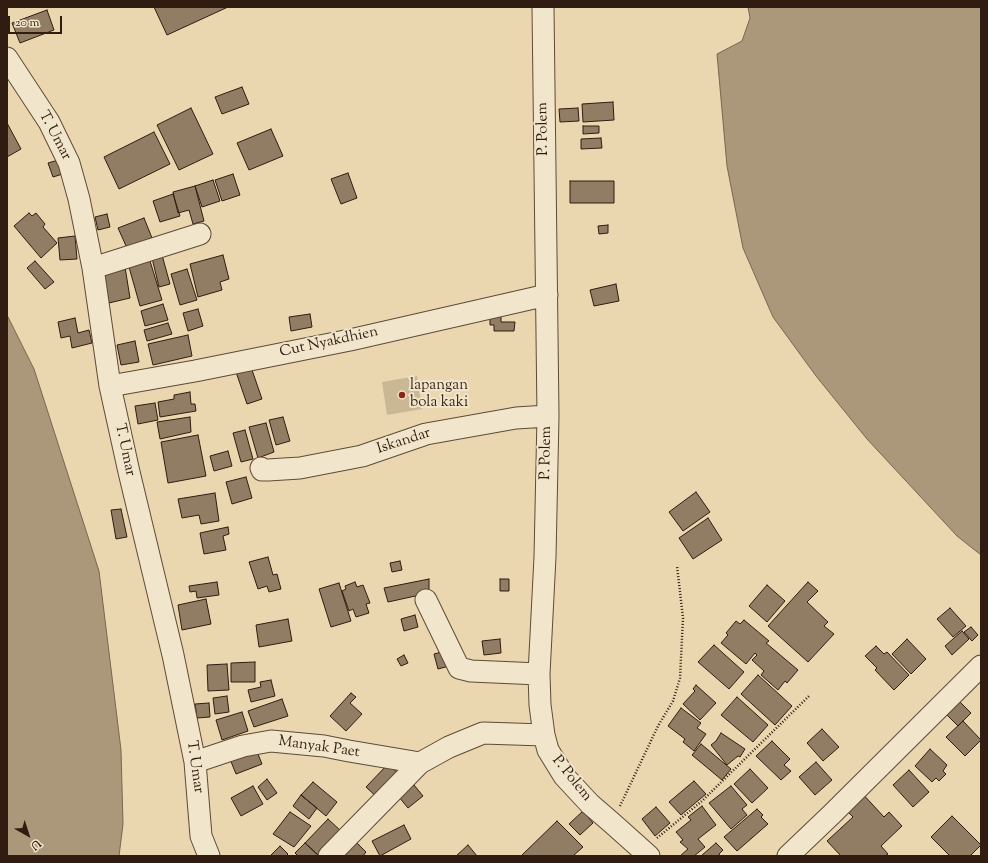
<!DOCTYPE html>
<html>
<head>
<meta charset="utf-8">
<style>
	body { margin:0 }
	#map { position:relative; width:988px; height:863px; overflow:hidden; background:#ead7af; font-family:"Sorts Mill Goudy",serif }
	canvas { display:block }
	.frame { position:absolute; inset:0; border:8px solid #301c11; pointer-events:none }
	.north { position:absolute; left:8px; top:815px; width:40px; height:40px; -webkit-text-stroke:3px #f1e5cb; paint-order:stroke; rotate:141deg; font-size:11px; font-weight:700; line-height:16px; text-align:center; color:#301c11 }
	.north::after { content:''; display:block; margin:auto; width:14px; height:18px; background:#301c11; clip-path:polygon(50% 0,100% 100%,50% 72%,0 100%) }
	.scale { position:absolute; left:8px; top:16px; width:54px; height:18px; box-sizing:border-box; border:2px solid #301c11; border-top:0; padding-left:5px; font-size:12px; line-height:14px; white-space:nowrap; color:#301c11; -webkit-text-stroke:3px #f1e5cb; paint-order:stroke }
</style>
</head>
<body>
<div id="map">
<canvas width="988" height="863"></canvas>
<div class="frame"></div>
<div class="north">U</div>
<div class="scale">20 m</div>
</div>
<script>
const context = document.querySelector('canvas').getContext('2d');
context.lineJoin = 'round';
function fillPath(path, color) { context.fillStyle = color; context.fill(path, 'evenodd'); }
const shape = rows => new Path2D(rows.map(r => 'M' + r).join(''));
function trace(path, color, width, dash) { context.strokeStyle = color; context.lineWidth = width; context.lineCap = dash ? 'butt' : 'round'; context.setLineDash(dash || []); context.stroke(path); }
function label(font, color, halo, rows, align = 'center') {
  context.font = font + ' "Sorts Mill Goudy",serif'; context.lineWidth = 4; context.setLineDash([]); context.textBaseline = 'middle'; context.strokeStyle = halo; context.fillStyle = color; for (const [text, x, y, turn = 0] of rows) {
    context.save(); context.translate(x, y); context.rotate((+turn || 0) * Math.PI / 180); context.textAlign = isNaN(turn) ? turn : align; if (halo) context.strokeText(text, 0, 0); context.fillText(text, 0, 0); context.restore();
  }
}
fillPath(shape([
	[417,376,422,409,387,415,382,382]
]), '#cab794');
const water = shape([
	[748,7,981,7,981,555,957,536,867,439,816,376,773,317,743,248,727,166,717,54,742,41,750,18,748,7],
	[7,315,34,369,99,571,121,750,123,824,119,856,7,856,7,315]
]);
fillPath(water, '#ab9779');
trace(water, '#7a664f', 1);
const building = shape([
	[154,7,228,7,167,35,154,7],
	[47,10,54,30,20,43,12,23,47,10],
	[242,87,249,104,222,114,215,97,242,87],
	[613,102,614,120,583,122,582,104,613,102],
	[191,108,213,154,179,170,157,125,191,108],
	[578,108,579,121,560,122,559,109,578,108],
	[7,123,21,149,7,157,7,123],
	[583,126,599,126,599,133,583,134,583,126],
	[271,129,283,156,249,170,237,143,271,129],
	[154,132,170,164,119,189,104,157,154,132],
	[601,138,602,148,581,149,581,139,601,138],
	[62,159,66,173,53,177,48,163,62,159],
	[348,173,357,198,341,204,331,179,348,173],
	[233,174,240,195,222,201,215,180,233,174],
	[213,180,220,201,202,207,195,186,213,180],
	[570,181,614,181,614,203,570,203,570,181],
	[195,186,204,221,193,224,189,210,178,213,173,192,195,186],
	[173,194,180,216,160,222,153,201,173,194],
	[29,213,32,216,36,213,45,224,43,227,57,243,41,258,14,226,29,213],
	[107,214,110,227,98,230,95,217,107,214],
	[144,218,152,238,127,248,118,228,144,218],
	[608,225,608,233,599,234,598,226,608,225],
	[75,236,77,259,60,260,58,238,75,236],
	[162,255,170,284,159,287,152,258,162,255],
	[223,255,229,279,220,282,222,290,198,297,190,264,223,255],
	[35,261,54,282,45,289,27,268,35,261],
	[150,261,162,300,140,306,129,267,150,261],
	[125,267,130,298,109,303,103,271,125,267],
	[187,269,197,300,180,305,171,274,187,269],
	[616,284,619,301,594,306,590,290,616,284],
	[163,304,168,320,145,326,141,311,163,304],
	[198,309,203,326,188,331,183,313,198,309],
	[310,314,312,327,291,331,289,317,310,314],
	[490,316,501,316,501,322,515,322,514,331,494,331,494,325,490,325,490,316],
	[75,318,78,333,89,330,92,343,72,348,70,336,61,338,58,322,75,318],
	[168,323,172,334,147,341,144,330,168,323],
	[188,335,192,356,153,365,148,344,188,335],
	[135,341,139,362,121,365,117,345,135,341],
	[251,367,262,399,247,404,236,372,251,367],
	[190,392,191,404,195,404,196,411,160,417,158,402,174,399,174,395,190,392],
	[155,403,158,420,138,424,135,406,155,403],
	[190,417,191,432,160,439,157,422,190,417],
	[283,417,290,441,276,445,269,420,283,417],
	[266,423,274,452,258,458,249,427,266,423],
	[245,430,253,459,241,462,233,433,245,430],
	[198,435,206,476,168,483,161,442,198,435],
	[228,451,232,466,214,471,210,456,228,451],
	[246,477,252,498,232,504,226,482,246,477],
	[696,492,710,512,683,531,669,512,696,492],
	[215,493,219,521,201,524,199,515,182,518,178,499,215,493],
	[121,509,127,537,116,539,111,510,121,509],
	[708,518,722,540,693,559,679,538,708,518],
	[228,527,229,534,223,536,226,550,204,554,200,533,228,527],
	[268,557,273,575,277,574,281,589,269,592,267,586,258,589,249,562,268,557],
	[400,561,402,570,392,572,390,563,400,561],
	[429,579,429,593,388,602,384,588,429,579],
	[500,579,509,579,509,591,500,591,500,579],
	[217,582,219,595,197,598,196,591,190,592,189,586,217,582],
	[355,582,357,587,363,585,370,603,366,604,369,613,356,617,353,609,349,611,342,591,346,589,345,586,355,582],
	[808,582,818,591,807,602,828,622,824,626,834,634,808,662,768,626,808,582],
	[339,583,351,621,331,627,319,589,339,583],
	[767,585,785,601,767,622,749,606,767,585],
	[206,599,211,624,182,630,178,605,206,599],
	[950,608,966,626,953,637,937,619,950,608],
	[415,615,418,627,404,631,401,619,415,615],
	[288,619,292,641,259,647,256,625,288,619],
	[744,620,769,641,766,643,798,670,787,683,785,681,778,690,761,675,764,671,752,660,757,655,755,653,746,664,721,643,728,635,726,633,736,621,740,624,744,620],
	[971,627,978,635,972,641,964,632,971,627],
	[962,631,969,639,952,655,945,646,962,631],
	[500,639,501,653,484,655,482,641,500,639],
	[907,639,926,659,911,674,892,654,907,639],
	[714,645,744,672,729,689,698,662,714,645],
	[876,646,884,654,887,652,909,675,894,690,875,670,877,668,865,656,876,646],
	[449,650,453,665,438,669,434,654,449,650],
	[404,655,408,663,401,666,397,659,404,655],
	[255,662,255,682,231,682,231,663,255,662],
	[227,664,229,690,208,691,207,665,227,664],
	[758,675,792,706,775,725,741,694,758,675],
	[271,680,275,696,251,702,248,690,261,687,260,682,271,680],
	[696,685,716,703,700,720,683,704,695,691,693,689,696,685],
	[351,693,356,697,350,703,362,714,346,731,330,716,351,693],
	[227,696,229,712,215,714,213,698,227,696],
	[737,697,768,725,753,742,721,715,737,697],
	[955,697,971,713,958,726,942,710,955,697],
	[282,699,288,716,254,727,248,711,282,699],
	[209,703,210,717,197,718,195,704,209,703],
	[681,708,701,723,697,728,706,734,694,751,683,742,685,739,668,726,681,708],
	[242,712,248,731,222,740,216,720,242,712],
	[963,721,981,740,965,756,946,737,963,721],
	[822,729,839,747,823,761,807,743,822,729],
	[721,733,745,749,740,757,738,756,727,765,711,745,716,741,721,733],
	[772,741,790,759,784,765,791,771,781,780,756,756,772,741],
	[701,744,731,769,722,780,692,755,701,744],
	[256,749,262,764,236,774,230,759,256,749],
	[930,749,947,765,943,771,946,774,939,781,936,778,932,782,915,766,930,749],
	[816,762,832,780,815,795,799,777,816,762],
	[388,764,402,777,380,800,366,787,388,764],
	[750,769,768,788,752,803,734,784,750,769],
	[909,770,929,792,913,807,893,785,909,770],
	[267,779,277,793,267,800,258,787,267,779],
	[694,781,706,794,681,815,669,802,694,781],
	[313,782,337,802,326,816,301,795,313,782],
	[414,785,423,796,408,808,399,797,414,785],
	[253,786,263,804,241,816,231,798,253,786],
	[731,786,747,805,742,809,747,815,731,829,709,803,731,786],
	[860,791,884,817,889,812,902,826,881,846,888,854,885,856,841,856,827,841,853,817,843,807,860,791],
	[301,795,317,808,309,819,293,806,301,795],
	[702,806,716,825,698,839,705,847,694,856,680,856,688,849,680,842,683,840,676,832,691,820,688,817,702,806],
	[656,807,670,823,655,836,642,819,656,807],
	[757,809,763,815,761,817,768,824,737,851,724,837,757,809],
	[583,811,593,823,580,835,569,824,583,811],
	[290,812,311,826,294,847,273,834,290,812],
	[952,816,981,845,970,856,950,856,931,837,952,816],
	[328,819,342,832,319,856,305,843,328,819],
	[557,821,583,847,573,856,521,856,557,821],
	[404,825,411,839,380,856,372,841,404,825],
	[352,838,366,852,363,856,334,856,352,838],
	[305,843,319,856,298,856,295,853,305,843],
	[716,843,723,850,719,854,720,856,701,856,716,843],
	[468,845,477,856,456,856,468,845],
	[280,846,288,854,286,856,270,856,280,846]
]);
fillPath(building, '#917d63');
trace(building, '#301c11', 1);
const street = shape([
	[543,7,548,416,545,557,539,674,540,705,544,735,548,750,564,776,590,804,612,823,649,856],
	[7,58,49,122,69,163,79,199,93,268,110,386,129,472,173,655,195,762,201,836,209,856],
	[93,268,200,234],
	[110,386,195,371,350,340,547,295],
	[261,468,262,470,268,470,300,468,362,456,426,434,516,418,548,416],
	[426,600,459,668,471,671,539,674],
	[195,762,243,746,271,741,324,746,349,751,420,763],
	[329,856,420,763,449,747,483,733,544,735],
	[788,856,832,814,981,666]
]);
trace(street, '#5e4b38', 23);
trace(shape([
	[620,806,658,726,673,701,680,678,683,618,677,566],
	[657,838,702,801,809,696]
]), '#301c11', 2.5, [1, 2]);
trace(street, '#f1e5cb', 21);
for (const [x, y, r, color] of [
	[402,395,4,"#8f2418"]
]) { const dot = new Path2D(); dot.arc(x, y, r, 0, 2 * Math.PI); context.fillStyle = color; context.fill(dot); trace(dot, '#f1e5cb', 1.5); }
label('15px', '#301c11', '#f1e5cb', [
	["P. Polem",544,129,-91],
	["T. Umar",54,136,62],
	["Cut Nyakdhien",329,343,-12],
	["Iskandar",404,442,-18],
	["T. Umar",124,450,78],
	["P. Polem",547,453,-89],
	["Manyak Paet",319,748,8],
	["T. Umar",194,767,82],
	["P. Polem",571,779,51]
]);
label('15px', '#301c11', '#f1e5cb', [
	["lapangan",410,386],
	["bola kaki",410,403]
], 'left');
</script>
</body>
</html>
